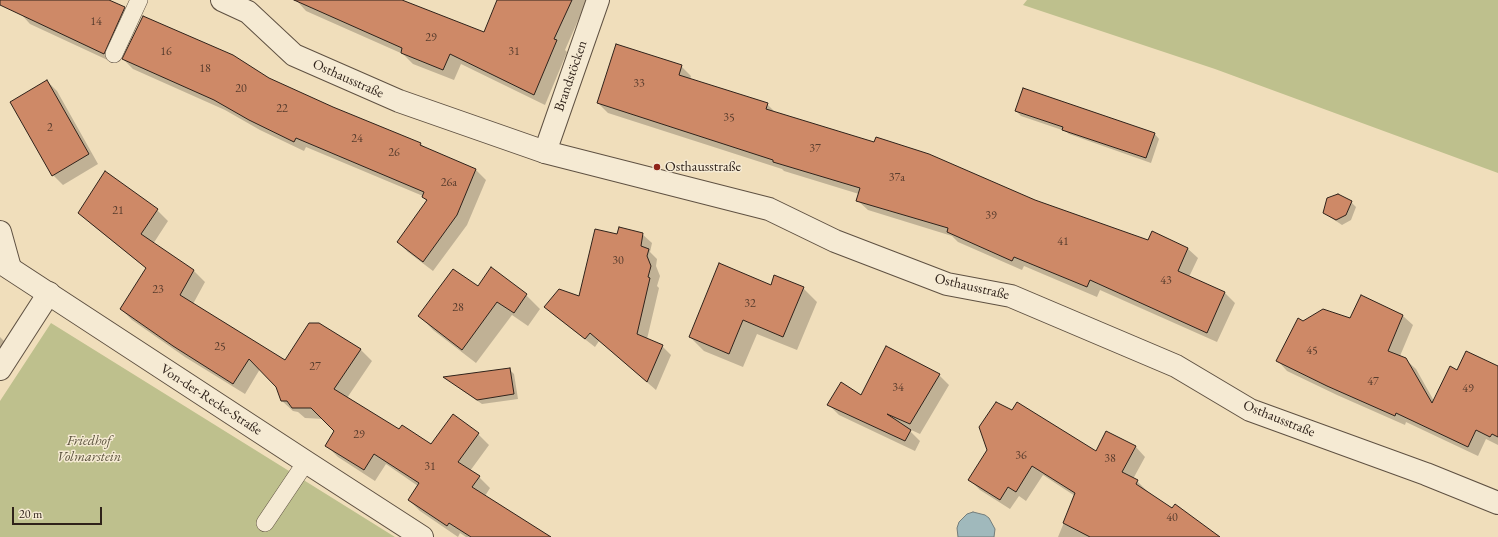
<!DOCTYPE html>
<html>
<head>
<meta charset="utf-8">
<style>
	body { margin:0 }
	#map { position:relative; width:1498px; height:537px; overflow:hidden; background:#f0debb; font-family:"EB Garamond",serif }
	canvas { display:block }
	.scale { position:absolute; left:12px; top:507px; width:90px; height:18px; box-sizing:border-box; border:2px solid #2f221a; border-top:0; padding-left:5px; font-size:12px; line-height:14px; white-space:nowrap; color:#2f221a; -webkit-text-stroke:3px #f5ead3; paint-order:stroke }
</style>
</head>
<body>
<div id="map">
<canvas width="1498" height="537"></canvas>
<div class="scale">20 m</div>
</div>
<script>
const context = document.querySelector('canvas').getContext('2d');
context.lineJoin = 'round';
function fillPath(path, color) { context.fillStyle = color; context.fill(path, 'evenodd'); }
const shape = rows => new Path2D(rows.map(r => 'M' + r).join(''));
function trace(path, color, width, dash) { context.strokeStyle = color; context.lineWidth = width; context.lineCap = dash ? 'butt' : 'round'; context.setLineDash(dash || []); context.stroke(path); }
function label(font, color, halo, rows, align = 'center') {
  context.font = font + ' "EB Garamond",serif'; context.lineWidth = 3; context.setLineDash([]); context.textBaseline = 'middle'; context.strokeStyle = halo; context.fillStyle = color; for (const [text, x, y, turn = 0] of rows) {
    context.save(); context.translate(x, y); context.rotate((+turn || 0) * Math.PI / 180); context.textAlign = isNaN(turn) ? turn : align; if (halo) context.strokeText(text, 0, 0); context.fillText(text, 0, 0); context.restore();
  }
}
fillPath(shape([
	[1027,0,1498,0,1498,173,1215,69,1023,5],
	[51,323,318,489,395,537,0,537,0,401]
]), '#bec08d');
const water = shape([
	[973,512,985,515,989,518,995,529,994,537,958,537,957,528,959,522,967,514,973,512]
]);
fillPath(water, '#a0b9bc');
trace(water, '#737d7b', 1);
fillPath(shape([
	[26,0,107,0,124,8,134,18,114,63,30,24,20,13],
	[296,0,395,0,484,34,501,0,587,0,565,50,567,52,545,105,461,64,454,80,413,64,403,54,306,11],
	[123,59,269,79,333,108,420,143,425,148,476,170,486,180,467,225,433,271,408,252,398,242,427,202,423,196,306,147,304,151,260,130,225,110,133,69],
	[681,66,691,76,690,80,767,104,777,114,1035,201,1149,242,1187,248,1198,258,1189,277,1225,293,1235,303,1217,342,1100,290,1097,297,1024,266,1022,270,958,242,952,236,868,210,857,200,859,194,784,171,782,169,608,113,598,103],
	[47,81,57,91,98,164,63,185,53,175],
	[1016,111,1154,133,1159,139,1151,163,1069,134,1065,131,1021,116],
	[1351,202,1356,207,1351,220,1342,225,1330,217,1324,212],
	[157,210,168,221,153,244,194,271,205,282,193,304,286,362,318,324,361,350,372,361,347,398,399,430,431,445,478,434,489,445,470,471,479,477,490,488,485,496,549,537,466,537,460,533,458,537,420,511,409,500,418,486,386,464,375,481,338,457,326,445,336,431,324,419,305,418,298,412,293,411,281,400,277,387,260,369,245,394,185,357,132,320,121,309,147,269,91,224,79,213],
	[642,234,652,243,650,252,657,259,656,266,660,276,657,286,659,288,647,339,662,346,671,355,656,390,599,341,595,347,555,316,546,307,580,297,618,235],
	[771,286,803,288,817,302,797,350,757,334,743,367,704,351,690,337],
	[478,287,526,295,540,309,528,326,512,315,476,363,433,330,420,316],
	[1361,296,1403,316,1413,325,1400,356,1405,359,1416,369,1434,401,1458,371,1498,367,1498,445,1486,439,1478,456,1406,422,1405,425,1337,395,1287,371,1278,361,1303,322,1351,319],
	[0,337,7,344,0,356],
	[509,369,514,374,518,399,482,404,445,378],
	[939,375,949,385,920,434,907,428,920,441,915,451,839,415,829,405],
	[1135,446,1145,457,1133,479,1137,481,1147,491,1147,492,1218,537,1058,537,1075,496,1043,475,1026,501,1019,496,1010,509,980,490,970,480,988,450,1096,452]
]), '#0003');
const building = shape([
	[0,0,109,0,125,7,104,54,0,5,0,0],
	[294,0,402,0,484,32,497,0,572,0,554,39,557,40,534,95,450,54,443,70,401,53,402,48,294,0],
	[143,16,233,55,269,78,333,107,421,143,420,145,476,169,457,215,423,262,397,242,427,200,422,197,424,192,296,138,294,142,249,120,214,100,122,59,143,16],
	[616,44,682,65,679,75,768,103,766,109,874,142,876,137,929,154,1035,200,1148,240,1152,231,1188,248,1178,271,1225,292,1207,333,1090,280,1087,287,1014,257,1012,261,947,232,948,228,856,201,860,188,773,162,773,160,597,103,616,44],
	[47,80,89,154,52,176,10,102,47,80],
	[1023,88,1155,133,1146,158,1062,130,1063,127,1015,111,1023,88],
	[105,171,158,209,141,234,194,270,180,295,285,360,309,323,319,323,361,349,334,389,399,429,402,425,431,444,453,414,479,433,458,462,480,476,472,487,551,537,471,537,449,523,447,526,408,500,419,483,374,454,364,470,325,446,334,431,311,408,292,408,287,401,281,401,276,387,249,359,233,384,173,346,120,309,146,268,78,213,105,171],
	[1338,194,1352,201,1346,215,1336,220,1323,213,1327,198,1338,194],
	[619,227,643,233,641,246,649,249,647,256,651,266,648,277,650,278,637,334,663,345,647,382,590,333,585,339,544,307,559,289,579,296,595,229,617,234,619,227],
	[719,263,771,285,774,275,804,287,783,337,743,320,729,354,689,337,719,263],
	[491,267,527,294,514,313,497,302,462,350,418,316,453,269,478,286,491,267],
	[1361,295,1403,315,1388,351,1406,358,1432,403,1450,366,1457,370,1466,351,1498,366,1498,437,1492,434,1490,437,1476,430,1468,447,1396,413,1395,416,1327,386,1276,361,1298,318,1303,321,1323,309,1350,318,1361,295],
	[886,346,940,374,910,424,887,414,911,430,905,441,827,405,841,382,861,395,886,346],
	[510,368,514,394,477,400,443,377,510,368],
	[996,402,1012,410,1017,402,1096,451,1106,431,1136,446,1122,472,1138,480,1136,484,1172,508,1175,504,1220,537,1090,537,1063,523,1075,493,1032,466,1016,492,1008,487,1000,500,968,480,987,450,979,427,996,402]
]);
fillPath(building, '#ce8967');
trace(building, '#2f221a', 1);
const service = shape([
	[114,54,139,0],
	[265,523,306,462]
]);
const minor = shape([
	[545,152,598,0],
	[0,232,10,268],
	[0,369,49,293]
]);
const tertiary = shape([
	[222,0,248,12,294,55,399,101,545,152,769,209,835,241,947,284,1011,296,1176,366,1250,410,1426,474,1498,503],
	[0,262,306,462,422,537]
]);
trace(service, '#5f5142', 18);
trace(minor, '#5f5142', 24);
trace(tertiary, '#5f5142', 24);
trace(service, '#f5ead3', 17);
trace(minor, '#f5ead3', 22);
trace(tertiary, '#f5ead3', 22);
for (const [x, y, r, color] of [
	[657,167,4,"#8f2418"]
]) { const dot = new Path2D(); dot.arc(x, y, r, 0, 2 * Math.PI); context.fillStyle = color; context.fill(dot); trace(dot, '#f5ead3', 1.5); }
label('12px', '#573c2d', null, [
	["14",96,22],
	["29",431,38],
	["16",166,52],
	["31",514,52],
	["18",205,69],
	["33",639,84],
	["20",241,89],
	["22",282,109],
	["35",729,118],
	["2",50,128],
	["24",357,139],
	["37",815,149],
	["26",394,153],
	["37a",897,178],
	["26a",449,183],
	["21",118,211],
	["39",991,216],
	["41",1063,242],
	["30",618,261],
	["43",1166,281],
	["23",158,290],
	["32",750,304],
	["28",458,308],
	["25",220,347],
	["45",1312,351],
	["27",315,367],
	["47",1373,382],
	["34",898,388],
	["49",1468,389],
	["29",359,435],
	["36",1021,456],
	["38",1110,459],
	["31",430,467],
	["40",1172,518]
]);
label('14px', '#2f221a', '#f5ead3', [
	["Brandstöcken",571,76,-71],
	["Osthausstraße",348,79,24],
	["Osthausstraße",972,287,13],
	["Von-der-Recke-Straße",211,400,33],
	["Osthausstraße",1279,419,22]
]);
label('14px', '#2f221a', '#f5ead3', [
	["Osthausstraße",665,167]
], 'left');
label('italic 14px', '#5a513c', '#f5ead3', [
	["Friedhof",89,441],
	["Volmarstein",89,457]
]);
</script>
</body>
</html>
